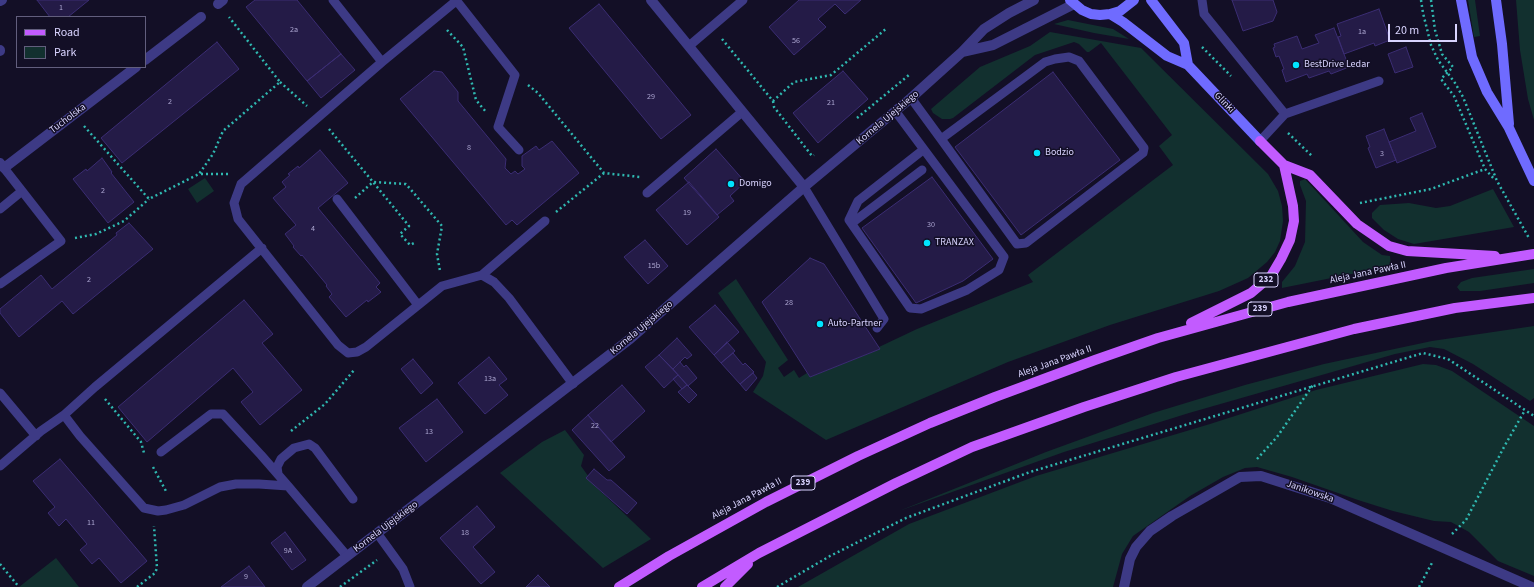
<!DOCTYPE html>
<html>
<head>
<meta charset="utf-8">
<style>
	body { margin:0 }
	#map { position:relative; width:1534px; height:587px; overflow:hidden; background:#130f26; font-family:"Source Sans 3",sans-serif }
	canvas { display:block }
	.legend { position:absolute; left:16px; top:16px; width:130px; height:52px; box-sizing:border-box; background:#130f26; border:1px solid #625e7d; margin:0; padding:5px 7px; list-style:none; font-size:12px; color:#d9d4ff }
	.legend li { display:flex; align-items:center; gap:8px; height:20px }
	.legend b { width:20px; border:1px solid #625e7d }
	.scale { position:absolute; left:1388px; top:24px; width:69px; height:18px; box-sizing:border-box; border:2px solid #d9d4ff; border-top:0; padding-left:5px; font-size:12px; line-height:14px; white-space:nowrap; color:#d9d4ff; -webkit-text-stroke:3px #130f26; paint-order:stroke }
</style>
</head>
<body>
<div id="map">
<canvas width="1534" height="587"></canvas>
<ul class="legend">
<li><b style="height:5px;background:#c25bff"></b>Road</li>
<li><b style="height:11px;background:#12302f"></b>Park</li>
</ul>
<div class="scale">20 m</div>
</div>
<script>
const context = document.querySelector('canvas').getContext('2d');
context.lineJoin = 'round';
function fillPath(path, color) { context.fillStyle = color; context.fill(path, 'evenodd'); }
const shape = rows => new Path2D(rows.map(r => 'M' + r).join(''));
function trace(path, color, width, dash) { context.strokeStyle = color; context.lineWidth = width; context.lineCap = dash ? 'butt' : 'round'; context.setLineDash(dash || []); context.stroke(path); }
function label(font, color, halo, rows, align = 'center') {
  context.font = font + ' "Source Sans 3",sans-serif'; context.lineWidth = 3; context.setLineDash([]); context.textBaseline = 'middle'; context.strokeStyle = halo; context.fillStyle = color; for (const [text, x, y, turn = 0] of rows) {
    context.save(); context.translate(x, y); context.rotate((+turn || 0) * Math.PI / 180); context.textAlign = isNaN(turn) ? turn : align; if (halo) context.strokeText(text, 0, 0); context.fillText(text, 0, 0); context.restore();
  }
}
fillPath(shape([
	[1468,0,1475,0,1480,36,1474,37],
	[1516,0,1534,0,1534,120,1528,99,1520,50],
	[1068,20,1113,29,1129,39,1094,33,1054,24],
	[1050,32,1141,48,1268,174,1278,191,1282,206,1283,221,1280,241,1275,252,1267,262,1248,278,1219,291,1110,325,1008,362,826,440,753,392,763,376,766,362,718,293,736,279,788,360,778,368,784,377,794,370,799,378,807,373,810,377,880,349,879,347,917,329,1033,282,1028,275,1173,165,1159,146,1172,135,1101,43,1089,52,1087,52,1079,44,1074,42,1035,55,953,118,950,119,942,119,933,113,931,109,980,67,1030,46],
	[205,178,214,191,197,203,188,189],
	[1305,179,1363,242,1382,255,1390,256,1391,266,1282,288,1282,282,1295,266,1305,242,1306,201,1300,185,1300,181],
	[1493,189,1514,227,1414,244,1398,239,1384,230,1372,218,1372,213,1380,205,1409,203,1436,208,1450,206],
	[1534,269,1534,283,1480,291,1460,291,1457,287,1461,282,1472,278],
	[1534,326,1534,398,1530,401,1473,364,1444,349,1430,347,1395,354,1189,413,1064,452,899,511,1046,452,1153,413,1245,385,1324,364,1432,341],
	[1423,364,1436,365,1452,371,1534,426,1534,576,1498,561,1469,532,1451,522,1434,521,1393,511,1358,500,1292,477,1257,467,1245,468,1223,477,1190,496,1133,536,1122,554,1113,587,798,587,909,524,1036,476,1210,424,1316,390],
	[565,430,584,455,581,466,596,487,651,539,603,568,500,473,542,442],
	[56,558,79,587,19,587]
]), '#12302f');
const building = shape([
	[37,0,89,0,68,17,50,17,37,0],
	[255,0,297,0,341,54,307,81,246,7,255,0],
	[799,0,861,0,845,14,835,4,818,19,826,27,794,55,769,27,799,0],
	[1232,0,1273,0,1277,12,1273,21,1243,31,1232,0],
	[599,4,691,115,661,139,569,28,599,4],
	[1379,9,1390,40,1375,46,1374,43,1344,54,1338,37,1341,36,1337,24,1379,9],
	[1334,28,1349,67,1331,74,1329,71,1309,78,1307,74,1286,82,1282,70,1284,69,1279,56,1276,57,1273,48,1275,47,1274,44,1297,36,1302,49,1319,43,1315,35,1334,28],
	[217,42,239,69,122,163,101,138,217,42],
	[1406,47,1413,67,1395,73,1388,54,1406,47],
	[341,54,355,70,321,98,307,81,341,54],
	[434,71,442,72,458,92,458,101,506,159,505,168,511,174,515,171,518,174,525,169,522,166,522,156,536,146,539,150,552,141,579,173,517,225,512,220,506,225,400,99,434,71],
	[843,71,868,99,818,143,793,113,843,71],
	[1053,72,1120,160,1021,235,955,147,1053,72],
	[1422,113,1436,147,1397,163,1389,142,1416,131,1410,118,1422,113],
	[1384,129,1396,160,1376,168,1368,148,1370,147,1366,136,1384,129],
	[716,149,745,182,730,196,734,201,717,215,684,178,716,149],
	[320,150,348,183,318,208,380,283,376,287,381,292,368,302,367,300,346,317,329,297,332,294,326,286,327,285,302,255,301,256,293,247,294,246,285,234,296,225,273,198,286,187,282,182,290,175,288,174,298,166,299,168,320,150],
	[102,158,112,172,111,173,134,202,108,223,73,179,86,169,87,171,102,158],
	[932,177,993,259,963,281,916,303,862,228,932,177],
	[689,182,719,217,687,245,656,210,689,182],
	[129,223,153,249,73,314,62,301,19,337,0,313,0,309,41,275,52,289,117,235,116,233,129,223],
	[645,240,668,266,648,284,624,257,645,240],
	[810,258,824,264,880,349,810,377,762,302,810,258],
	[244,300,273,334,262,343,302,390,260,425,241,402,253,392,233,368,147,442,118,407,244,300],
	[715,305,739,332,714,355,689,327,715,305],
	[677,338,692,355,687,359,685,357,673,369,659,355,677,338],
	[727,342,735,351,721,363,714,355,727,342],
	[733,353,743,365,745,363,754,372,740,384,721,363,733,353],
	[659,355,678,375,664,388,645,367,659,355],
	[489,357,507,379,499,385,508,395,485,414,458,383,489,357],
	[413,359,433,383,421,394,401,369,413,359],
	[680,362,684,367,686,365,697,378,688,386,673,369,680,362],
	[753,373,757,378,746,391,740,384,753,373],
	[678,375,687,385,682,389,673,379,678,375],
	[622,385,645,411,611,442,588,415,622,385],
	[687,385,697,395,689,403,678,392,687,385],
	[437,399,463,432,426,462,399,428,437,399],
	[588,415,625,457,609,471,572,430,588,415],
	[60,459,147,561,121,583,99,558,92,564,80,550,87,544,66,519,59,526,48,513,55,507,33,481,60,459],
	[594,469,607,480,611,480,637,503,627,514,586,478,594,469],
	[477,506,495,527,473,547,495,572,481,584,440,538,477,506],
	[285,532,306,560,292,570,271,543,285,532],
	[249,566,265,587,221,587,249,566],
	[538,575,550,587,526,587,538,575]
]);
fillPath(building, '#241b47');
trace(building, '#3b2d73', 1);
trace(shape([
	[1421,0,1423,13,1431,45,1438,60,1455,83,1463,97,1497,181,1529,238],
	[1431,0,1435,30,1442,54,1453,67,1441,79,1454,96,1485,169,1495,180],
	[447,30,463,47,476,100,486,112],
	[722,39,773,101,794,82,831,75,887,28],
	[1202,47,1231,76],
	[280,82,307,106],
	[528,85,538,93,604,173,640,177],
	[773,101,774,107,812,156,814,155],
	[857,118,909,75],
	[84,126,149,199,199,174],
	[329,129,373,182,406,184,442,226,437,254,440,271],
	[1288,133,1313,157],
	[228,174,199,174,213,154,223,131,280,82,229,17],
	[355,198,373,182,409,226,400,234,410,245,414,243],
	[1360,203,1431,189,1485,169],
	[556,212,604,173],
	[75,238,96,234,124,221,149,199],
	[105,399,141,442,144,453],
	[291,431,325,404,355,369],
	[1257,459,1277,437,1313,385],
	[153,467,167,493],
	[1452,534,1466,520,1504,447,1525,410],
	[0,564,19,587],
	[137,587,155,573,157,568,154,526],
	[340,587,377,560],
	[777,587,830,556,906,518,1030,472,1423,353,1448,359,1534,416],
	[1419,587,1433,561]
]), '#2fb8b0', 2.5, [2, 3]);
trace(shape([
	[333,0,382,62,456,1],
	[456,0,515,75,498,127,519,150],
	[1202,0,1204,14,1285,114],
	[689,46,743,0],
	[382,62,241,184,234,203,238,219,338,345,348,353,357,352,366,347,442,286,482,275,494,282,509,298,573,384],
	[911,98,941,139,1045,62,1055,59,1069,57,1079,61,1144,148,1143,153,1026,243,1017,244,941,139],
	[896,112,1004,257,999,270,967,290,921,309,910,308,849,220,858,201,923,150],
	[1260,141,1285,114,1379,81],
	[804,187,884,319,877,328],
	[647,193,742,112],
	[337,199,418,305],
	[0,209,22,191,4,168],
	[852,223,922,170],
	[482,275,545,221],
	[0,284,61,241,22,191],
	[0,393,36,436],
	[64,415,95,387,262,248],
	[161,452,211,414,223,414,261,455,288,486],
	[0,466,41,431,64,415,80,436,144,508,158,511,166,510,184,505,220,487,236,484,259,484,288,486,347,556],
	[278,474,277,467,281,459,294,448,309,444,315,448,353,499],
	[377,533,403,569,410,587]
]), '#3d3a85', 9);
trace(shape([
	[651,0,804,187],
	[0,1,2,0],
	[218,4,223,0],
	[0,50,0,51],
	[962,52,993,45,1074,4],
	[145,60,201,17],
	[0,163,4,168,136,67],
	[307,587,630,339,804,187,911,98,962,52,984,29,1009,13,1034,0],
	[1124,587,1130,559,1136,547,1150,531,1172,516,1240,477,1261,476,1330,498,1532,587]
]), '#3d3a85', 10);
trace(shape([
	[1070,0,1082,10,1091,14,1100,15,1110,14,1120,11,1134,0],
	[1151,0,1184,43,1188,65],
	[1461,0,1472,57,1487,92,1509,128,1534,181],
	[1496,0,1502,44,1509,124],
	[1110,14,1123,22,1167,56,1188,65,1260,141]
]), '#6f6bff', 10);
trace(shape([
	[1260,141,1284,165,1310,175,1357,224,1389,246,1407,251,1495,256],
	[1191,323,1251,293,1271,276,1281,259,1290,240,1294,221,1293,206,1284,165],
	[619,587,669,556,766,502,858,456,930,423,995,397,1095,360,1158,338,1288,302,1446,268,1534,254],
	[702,587,759,553,896,483,972,447,1084,407,1176,377,1354,329,1455,308,1534,298],
	[725,587,748,564]
]), '#c25bff', 10);
for (const [x, y, r, color] of [
	[1296,65,4,"#00e5ff"],
	[1037,153,4,"#00e5ff"],
	[731,184,4,"#00e5ff"],
	[927,243,4,"#00e5ff"],
	[820,324,4,"#00e5ff"]
]) { const dot = new Path2D(); dot.arc(x, y, r, 0, 2 * Math.PI); context.fillStyle = color; context.fill(dot); trace(dot, '#130f26', 1.5); }
label('8px', '#aca6d1', null, [
	["1",61,8],
	["2a",294,30],
	["1a",1362,32],
	["56",796,41],
	["29",651,97],
	["2",170,102],
	["21",831,103],
	["8",469,148],
	["3",1382,154],
	["2",103,191],
	["19",687,213],
	["30",931,225],
	["4",313,229],
	["15b",654,266],
	["2",89,280],
	["28",789,303],
	["13a",490,379],
	["22",595,426],
	["13",429,432],
	["11",91,523],
	["18",465,533],
	["9A",288,551],
	["9",246,577]
]);
for (const [x, y, w] of [
	[1266,280,24],
	[1260,309,24],
	[803,483,24]
]) { const box = new Path2D(); box.roundRect(x - w / 2, y - 7, w, 14, 3); context.fillStyle = '#130f26'; context.fill(box); trace(box, '#d9d4ff', 1); }
label('bold 9px', '#d9d4ff', null, [
	["232",1266,280],
	["239",1260,309],
	["239",803,483]
]);
label('10px', '#d9d4ff', '#130f26', [
	["BestDrive Ledar",1304,65],
	["Bodzio",1045,153],
	["Domigo",739,184],
	["TRANZAX",935,243],
	["Auto-Partner",828,324]
], 'left');
label('10px', '#d9d4ff', '#130f26', [
	["Glinki",1224,103,46],
	["Kornela Ujejskiego",888,118,-40],
	["Tucholska",68,119,-37],
	["Aleja Jana Pawła II",1368,273,-12],
	["Kornela Ujejskiego",642,328,-40],
	["Aleja Jana Pawła II",1055,362,-20],
	["Janikowska",1310,492,19],
	["Aleja Jana Pawła II",747,499,-28],
	["Kornela Ujejskiego",386,527,-37]
]);
</script>
</body>
</html>
